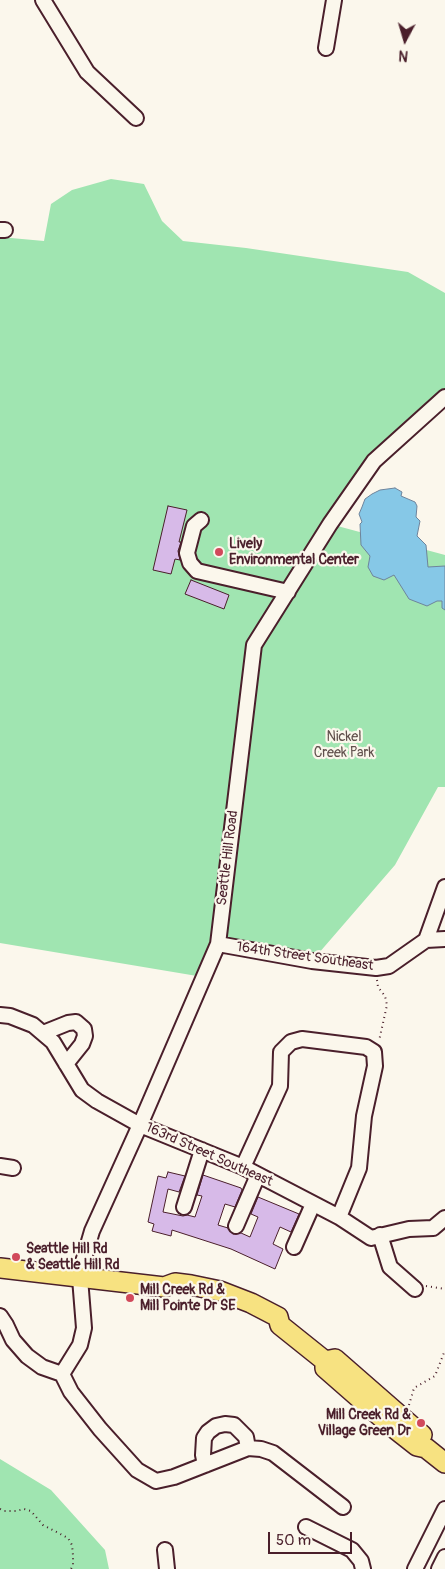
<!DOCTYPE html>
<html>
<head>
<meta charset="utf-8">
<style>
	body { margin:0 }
	#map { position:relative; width:445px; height:1569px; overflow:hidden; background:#fbf7ec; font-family:Pangolin,sans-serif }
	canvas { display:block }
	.north { position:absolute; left:380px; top:15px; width:50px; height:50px; -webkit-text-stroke:4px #fbf7ec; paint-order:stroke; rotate:186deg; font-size:14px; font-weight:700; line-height:20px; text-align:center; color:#4a1f2b }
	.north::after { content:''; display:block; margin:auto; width:18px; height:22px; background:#4a1f2b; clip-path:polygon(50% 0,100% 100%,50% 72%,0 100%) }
	.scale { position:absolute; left:268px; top:1532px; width:84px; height:22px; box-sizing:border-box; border:2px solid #4a1f2b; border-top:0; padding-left:6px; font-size:15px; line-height:18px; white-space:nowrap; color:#4a1f2b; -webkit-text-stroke:4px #fbf7ec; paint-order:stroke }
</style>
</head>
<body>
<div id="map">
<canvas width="445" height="1569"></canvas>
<div class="north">N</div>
<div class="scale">50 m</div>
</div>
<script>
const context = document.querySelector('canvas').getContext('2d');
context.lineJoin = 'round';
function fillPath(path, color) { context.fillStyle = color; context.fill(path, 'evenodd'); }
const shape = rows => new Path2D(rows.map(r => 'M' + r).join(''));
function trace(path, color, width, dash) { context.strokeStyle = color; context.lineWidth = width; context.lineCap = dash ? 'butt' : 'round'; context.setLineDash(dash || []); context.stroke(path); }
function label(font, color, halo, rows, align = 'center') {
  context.font = font + ' Pangolin,sans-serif'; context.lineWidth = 4.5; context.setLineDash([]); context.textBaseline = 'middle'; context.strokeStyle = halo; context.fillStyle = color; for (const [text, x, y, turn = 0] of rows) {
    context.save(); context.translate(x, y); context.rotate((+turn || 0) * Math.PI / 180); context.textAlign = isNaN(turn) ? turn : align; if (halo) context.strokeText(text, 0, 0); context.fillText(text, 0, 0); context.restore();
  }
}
fillPath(shape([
	[111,179,144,184,162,221,183,241,246,248,408,272,445,293,445,397,374,461,330,524,445,555,445,787,438,787,395,865,312,961,218,944,203,977,0,943,0,237,44,241,51,204,72,190],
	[0,1459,51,1490,105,1550,109,1569,0,1569]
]), '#a0e5b1');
const water = shape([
	[395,488,402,492,401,496,415,502,417,506,416,517,420,521,417,536,426,545,428,567,445,566,445,610,442,608,442,601,437,601,427,606,409,599,394,575,384,580,373,576,368,567,370,556,361,545,360,524,362,522,359,514,362,507,365,499,372,494,380,490,395,488]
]);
fillPath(water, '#86c8e7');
trace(water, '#6e849c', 1);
const building = shape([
	[168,506,187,510,179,542,181,542,178,551,180,560,175,559,171,574,153,570,168,506],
	[191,580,229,595,224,609,185,594,191,580],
	[168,1172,185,1176,179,1192,168,1189,163,1212,183,1216,187,1215,195,1217,202,1196,197,1195,203,1175,241,1188,242,1190,235,1207,225,1204,218,1225,228,1228,233,1234,241,1233,250,1237,258,1217,251,1214,258,1197,299,1214,291,1232,280,1227,273,1244,283,1249,275,1269,231,1249,172,1230,171,1236,152,1231,154,1224,148,1222,158,1176,166,1178,168,1172]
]);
fillPath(building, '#d7bae8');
trace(building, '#4a1f2b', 1);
const minor = shape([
	[43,0,87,72,136,118],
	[326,48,334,0],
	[0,230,5,230],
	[201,520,194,526,187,553,190,563,197,571,288,592],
	[426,940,445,887],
	[218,944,312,961,376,968,389,966,426,940,445,939],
	[0,1015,10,1016,33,1025,53,1042,82,1090,97,1101,140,1125,243,1167,339,1217,371,1238,409,1229,433,1228,445,1218],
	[43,1033,68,1023,76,1022,84,1029,85,1036,82,1044,66,1064],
	[0,1166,13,1168],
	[243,1167,280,1086,281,1052,291,1042,302,1039,366,1047,374,1052,375,1066,364,1116,359,1168,339,1217],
	[184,1207,202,1150],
	[236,1226,258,1175],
	[380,1235,390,1267,415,1289],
	[294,1247,313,1204],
	[0,1316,6,1325,13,1340,27,1356,42,1367,62,1374],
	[62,1374,80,1345,84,1328,80,1278,83,1262,92,1231,140,1125,218,944,254,645,330,524,374,461,445,397],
	[62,1374,71,1392,100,1429,137,1470,156,1481,174,1477,248,1448,261,1449,273,1453,343,1507],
	[205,1465,203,1455,204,1438,208,1432,216,1426,225,1424,234,1425,246,1437,248,1448],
	[306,1527,352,1550,361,1561,363,1569],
	[165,1550,167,1569],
	[415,1569,445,1509],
	[439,1569,445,1557]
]);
const major = shape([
	[0,1268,164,1287,175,1283,191,1285,220,1291,251,1303,278,1317,280,1325,325,1361,325,1368,389,1424,417,1446,426,1448,445,1463],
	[325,1361,335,1359,422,1435]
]);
trace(minor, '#4a1f2b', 18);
trace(major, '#4a1f2b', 22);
trace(shape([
	[377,980,378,987,385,996,387,1005,379,1041],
	[426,1286,445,1289],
	[409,1405,414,1388,435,1376,445,1350],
	[0,1509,4,1511,16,1511,24,1509,31,1511,43,1525,68,1538,72,1545,73,1555,73,1565,71,1569]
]), '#4a1f2b', 2, [1, 4]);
trace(minor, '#fbf7ec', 14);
trace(major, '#f7e281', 19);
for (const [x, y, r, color] of [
	[219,552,5,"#d1495b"],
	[16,1257,5,"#d1495b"],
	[130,1298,5,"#d1495b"],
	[421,1423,5,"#d1495b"]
]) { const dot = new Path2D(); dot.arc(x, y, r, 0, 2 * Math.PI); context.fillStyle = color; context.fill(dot); trace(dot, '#fbf7ec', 2); }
label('bold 14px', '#4a1f2b', '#fbf7ec', [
	["Lively",229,544],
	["Environmental Center",229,560],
	["Seattle Hill Rd",26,1249],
	["& Seattle Hill Rd",26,1265],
	["Mill Creek Rd &",140,1290],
	["Mill Pointe Dr SE",140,1306],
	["Mill Creek Rd &",411,1415,"right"],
	["Village Green Dr",411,1431,"right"]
], 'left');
label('14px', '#60504c', '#fbf7ec', [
	["Nickel",344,737],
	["Creek Park",344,753]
]);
label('14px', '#4a1f2b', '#fbf7ec', [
	["Seattle Hill Road",228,858,-83],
	["164th Street Southeast",305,957,8],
	["163rd Street Southeast",209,1155,24]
]);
</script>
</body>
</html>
